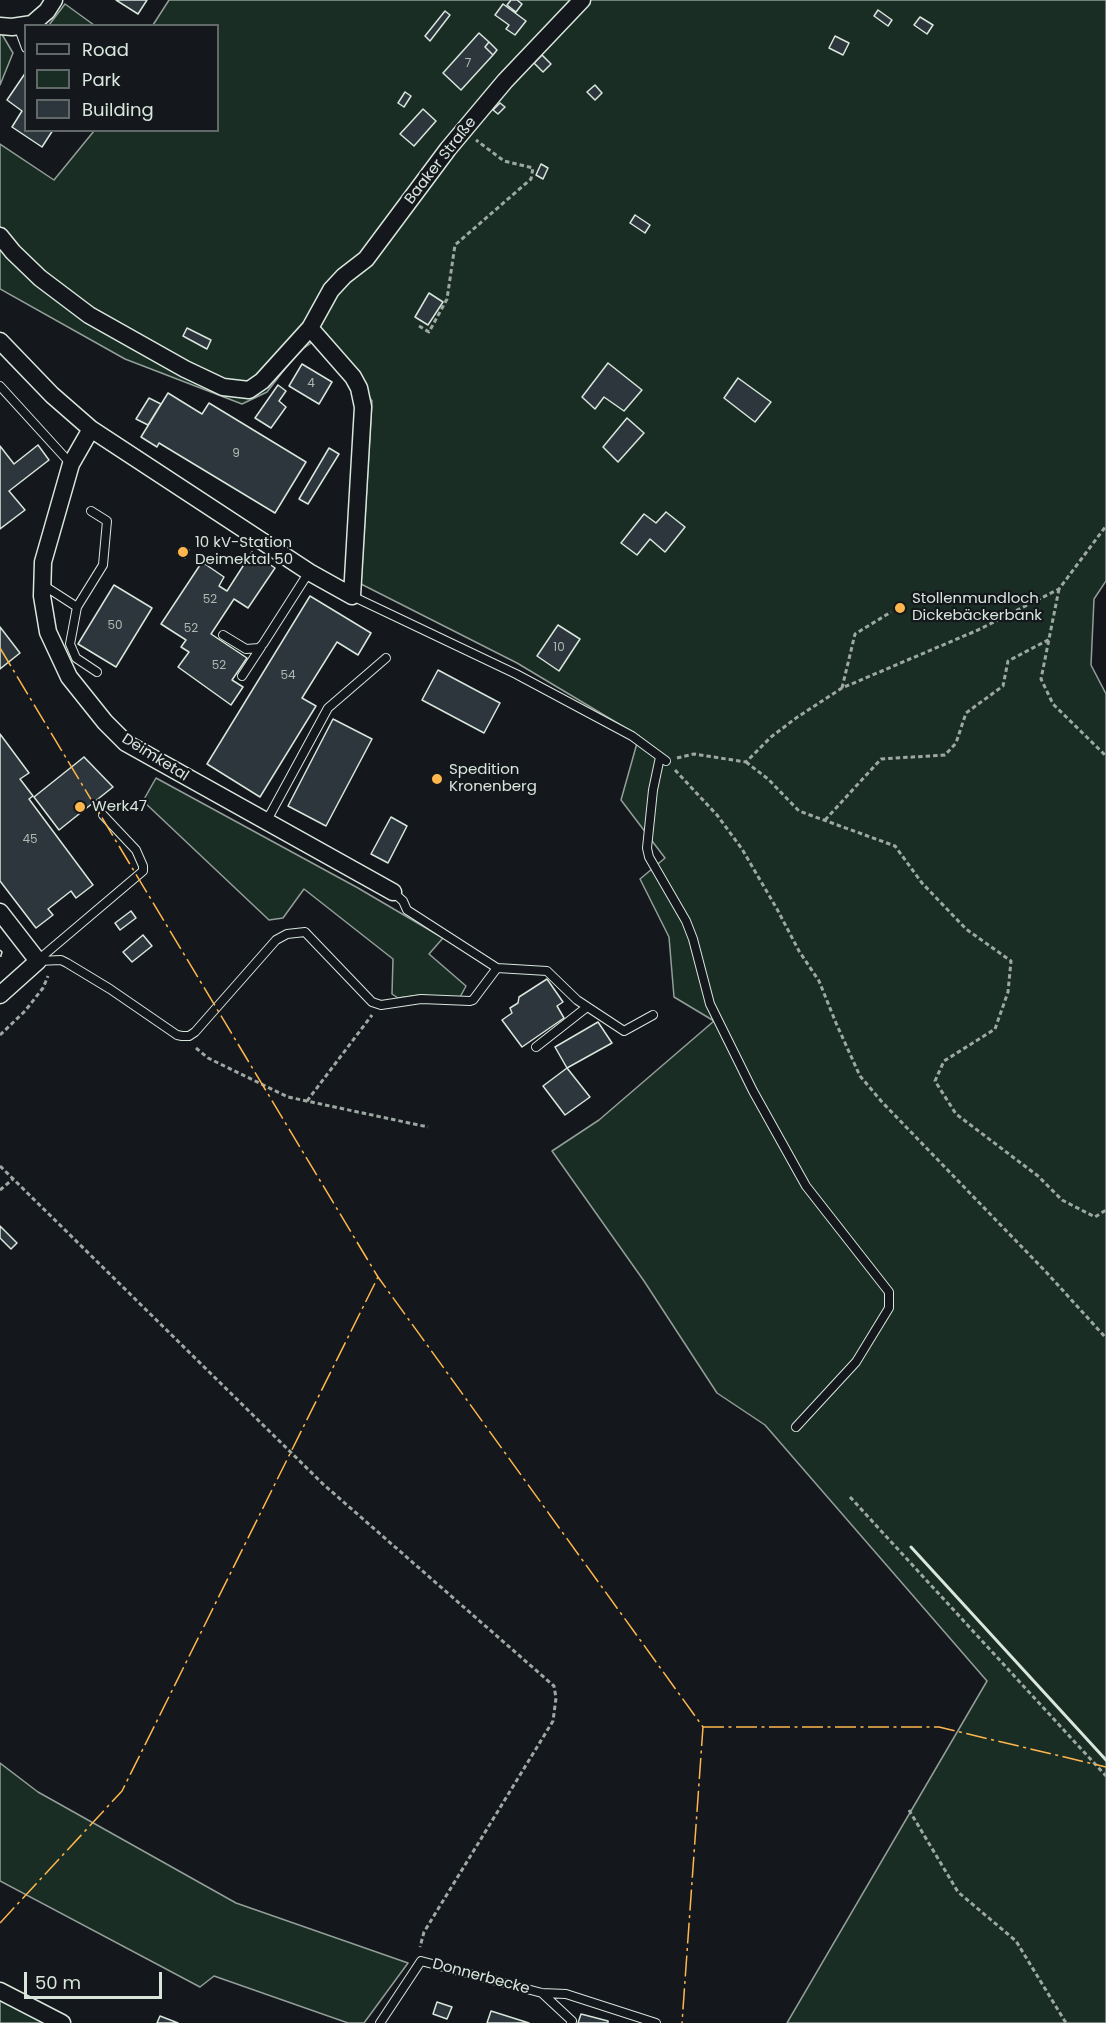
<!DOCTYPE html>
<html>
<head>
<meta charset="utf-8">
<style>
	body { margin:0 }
	#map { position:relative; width:1106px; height:2023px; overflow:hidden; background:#14181c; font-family:Poppins,sans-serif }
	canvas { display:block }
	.legend { position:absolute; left:24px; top:24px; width:195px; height:108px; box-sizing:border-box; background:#14181c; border:2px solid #626a69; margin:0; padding:8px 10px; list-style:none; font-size:18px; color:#d8e6dc }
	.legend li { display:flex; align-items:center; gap:12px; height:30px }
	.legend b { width:30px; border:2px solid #626a69 }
	.scale { position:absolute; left:24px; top:1972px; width:138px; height:27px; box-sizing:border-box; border:3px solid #d8e6dc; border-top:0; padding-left:8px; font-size:18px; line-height:21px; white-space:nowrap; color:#d8e6dc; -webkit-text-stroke:4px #14181c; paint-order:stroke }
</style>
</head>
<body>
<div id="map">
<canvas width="1106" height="2023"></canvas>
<ul class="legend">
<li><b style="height:8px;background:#14181c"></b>Road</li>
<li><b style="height:16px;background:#1a2d24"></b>Park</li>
<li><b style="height:16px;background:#2c363c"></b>Building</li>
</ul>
<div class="scale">50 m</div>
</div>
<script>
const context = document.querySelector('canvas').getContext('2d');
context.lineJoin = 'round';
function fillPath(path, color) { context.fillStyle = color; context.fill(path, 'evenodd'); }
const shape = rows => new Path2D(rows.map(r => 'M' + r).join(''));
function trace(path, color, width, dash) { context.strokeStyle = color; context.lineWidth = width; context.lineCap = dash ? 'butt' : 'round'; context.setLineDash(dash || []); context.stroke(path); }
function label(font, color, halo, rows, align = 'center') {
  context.font = font + ' Poppins,sans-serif'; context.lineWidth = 4.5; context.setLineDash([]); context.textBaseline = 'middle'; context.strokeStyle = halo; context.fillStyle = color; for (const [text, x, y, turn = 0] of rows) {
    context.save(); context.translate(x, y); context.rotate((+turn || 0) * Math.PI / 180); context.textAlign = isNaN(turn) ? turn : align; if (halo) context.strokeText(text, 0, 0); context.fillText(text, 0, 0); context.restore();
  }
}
const green = shape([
	[169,0,1106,0,1106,581,1094,599,1091,665,1106,694,1106,2023,787,2023,987,1681,765,1425,717,1393,644,1281,552,1151,599,1120,714,1021,674,997,669,937,640,879,665,858,621,800,639,736,517,663,361,584,372,401,326,333,298,352,267,392,242,404,125,359,0,289,0,144,54,180,94,131,218,130,218,26,153,25,169,0],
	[65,4,94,25,49,25,65,4],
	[0,31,13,53,0,85,0,31],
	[156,778,358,888,443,938,429,954,466,986,459,999,420,995,398,998,392,994,393,959,304,889,283,918,269,920,143,801,156,778],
	[0,1763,38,1792,236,1903,408,1963,364,2023,348,2023,214,1976,200,1987,0,1881,0,1763],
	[0,1997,50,2023,0,2023,0,1997]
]);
fillPath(green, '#1a2d24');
trace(green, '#939e99', 1.5);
const building = shape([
	[116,0,147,0,138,14,116,0],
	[511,0,517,0,522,4,516,12,507,5,511,0],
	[503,4,526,21,515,35,506,29,509,25,495,15,503,4],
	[878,10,892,20,888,26,874,16,878,10],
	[445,11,450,15,430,41,425,36,445,11],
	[920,17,933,25,927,34,914,25,920,17],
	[479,33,489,42,485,47,493,55,461,90,443,73,479,33],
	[835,36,849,43,843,55,829,48,835,36],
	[489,42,497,50,493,55,485,47,489,42],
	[542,55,551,64,543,72,534,63,542,55],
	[26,72,26,130,53,130,42,147,12,127,22,111,7,100,26,72],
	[595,85,602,93,595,100,587,92,595,85],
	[405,92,411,96,404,107,398,103,405,92],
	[500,103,505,107,498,114,493,110,500,103],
	[423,109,436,121,414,146,400,134,423,109],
	[541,164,548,168,543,179,536,175,541,164],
	[635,215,650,225,645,233,630,223,635,215],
	[429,293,443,302,428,325,415,317,429,293],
	[187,328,211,340,207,349,183,336,187,328],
	[608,363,642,390,624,411,604,397,595,409,582,397,608,363],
	[302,364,332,382,319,404,289,386,302,364],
	[738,378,771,402,755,422,724,398,738,378],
	[278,385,286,391,279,401,286,407,271,428,255,418,278,385],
	[168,393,202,414,209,403,306,462,275,513,159,443,157,447,141,437,168,393],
	[149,398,161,404,148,425,136,419,149,398],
	[627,418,644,433,618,462,603,447,627,418],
	[38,445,49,460,9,491,25,510,0,529,0,446,14,464,38,445],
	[329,448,339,454,308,504,299,499,329,448],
	[666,512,685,527,665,552,650,539,637,555,621,543,644,514,656,523,666,512],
	[182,546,189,550,185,558,177,553,182,546],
	[252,552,275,568,248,608,234,599,211,634,247,658,232,680,243,687,231,705,178,667,189,652,181,647,186,640,161,624,202,562,224,577,219,586,227,591,252,552],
	[114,585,152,608,116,667,78,644,114,585],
	[310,596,371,633,358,655,337,642,302,698,316,706,260,797,207,764,310,596],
	[558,625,580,639,559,671,537,656,558,625],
	[0,627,20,653,0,669,0,627],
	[438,670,500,703,484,733,422,700,438,670],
	[333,719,372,739,326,826,288,806,333,719],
	[0,734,29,773,20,779,33,796,29,799,93,885,76,898,71,891,48,909,53,915,36,928,0,881,0,734],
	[84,757,113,787,59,830,34,797,84,757],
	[391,817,407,826,388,863,371,854,391,817],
	[131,911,136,918,120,930,115,923,131,911],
	[143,935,152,946,132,962,123,952,143,935],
	[547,979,563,1002,557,1006,564,1018,522,1047,502,1020,512,1013,510,1008,518,1003,519,997,547,979],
	[598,1022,612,1043,567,1068,555,1047,598,1022],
	[567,1068,590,1097,565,1115,543,1086,567,1068],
	[0,1226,17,1243,11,1249,0,1238,0,1226],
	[437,2002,452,2007,447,2019,433,2014,437,2002],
	[491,2011,529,2023,487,2023,491,2011],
	[581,2014,608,2021,608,2023,578,2023,581,2014],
	[160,2016,178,2023,157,2023,160,2016]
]);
fillPath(building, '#2c363c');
trace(building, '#d8e6dc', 1.5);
const lane = shape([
	[18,26,26,48],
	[0,386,71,464],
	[43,585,77,607,70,644,76,658,97,672],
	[352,596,516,674,632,736,666,761],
	[77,607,103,565,107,521,91,511],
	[223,635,246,649,259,648,263,644,309,572],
	[242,676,261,647],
	[660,757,653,790,647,848,649,857,686,921,693,939,710,1004,753,1091,806,1186,889,1292,889,1308,856,1362,796,1427],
	[266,822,328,708,386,658],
	[393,892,403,901,407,910,497,968,547,971,577,1000,624,1031,653,1015],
	[38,960,143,871,143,866,136,850,103,815],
	[38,961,61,960,67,963,110,989,177,1035,182,1036,189,1036,195,1032,276,940,287,934,305,932,372,1002,381,1005,421,999,470,1001,473,1000,497,968],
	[536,1047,587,1007],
	[542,1993,572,2021,571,2023],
	[380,2023,421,1961,542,1993,566,1994,656,2023]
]);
const street = shape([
	[0,26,12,27,32,24,47,11,54,0],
	[0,236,13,252,40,278,89,315,185,369,223,387,249,390,262,381,310,328,331,290,344,276,366,259,448,149,505,81,582,0],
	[0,341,52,395,91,429,309,572,352,596,363,407,359,388,353,377,310,328],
	[91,429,71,464,43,562,42,596,48,632,69,677,105,722,126,743,393,892],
	[0,912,38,961,0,995],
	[0,1991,62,2023]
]);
trace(lane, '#d8e6dc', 10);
trace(street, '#d8e6dc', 19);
trace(shape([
	[419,326,429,332,447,299,455,245,531,179,533,168,504,161,476,140],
	[1059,589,1041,679,1053,704,1106,756],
	[842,688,855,634,891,612],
	[677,758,694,754,746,762,771,737,796,718,842,688,978,630,1059,589,1106,526],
	[746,762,768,779,799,811,895,846,922,883,966,929,1011,961,1008,992,995,1029,944,1061,935,1081,956,1114,1038,1176,1062,1200,1095,1217,1106,1210],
	[675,770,717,815,742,849,777,909,799,951,819,981,836,1023,860,1076,882,1102,1047,1273,1106,1338],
	[825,820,881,759,945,755,956,743,966,713,1003,686,1008,661,1050,639],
	[0,1035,25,1011,43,988,48,976],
	[196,1048,208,1058,288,1097,428,1127],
	[307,1101,372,1015],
	[0,1166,323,1484,554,1686,556,1698,553,1721,424,1932,420,1947],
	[0,1190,13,1179],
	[850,1497,1106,1776],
	[909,1810,958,1892,1016,1941,1066,2023]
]), '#9da8a2', 3, [4.5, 3]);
trace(lane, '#14181c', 8);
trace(street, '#14181c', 16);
trace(shape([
	[0,950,2,952,0,959]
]), '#d8e6dc', 1.5, [8, 3]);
trace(shape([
	[911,1547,1106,1760]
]), '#d8e6dc', 3);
trace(shape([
	[0,648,378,1277,703,1727,682,2023],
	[703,1727,939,1727,1106,1767],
	[0,1923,122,1791,378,1277]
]), '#ffb74d', 1.5, [21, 4.5, 3, 4.5]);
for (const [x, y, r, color] of [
	[183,552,6,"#ffb74d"],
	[900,608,6,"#ffb74d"],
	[437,779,6,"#ffb74d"],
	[80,807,6,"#ffb74d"]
]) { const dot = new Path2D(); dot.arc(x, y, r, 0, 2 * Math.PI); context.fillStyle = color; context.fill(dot); trace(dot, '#14181c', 2); }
label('12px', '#adbab4', null, [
	["7",468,64],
	["4",311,384],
	["9",236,454],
	["52",210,600],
	["50",115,626],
	["52",191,629],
	["10",559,648],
	["52",219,666],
	["54",288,676],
	["45",30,840]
]);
label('15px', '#d8e6dc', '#14181c', [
	["Baaker Straße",441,161,-52],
	["Deimketal",155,758,32],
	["Donnerbecke",481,1977,15]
]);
label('15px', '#d8e6dc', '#14181c', [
	["10 kV-Station",195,543],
	["Deimektal 50",195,560],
	["Stollenmundloch",912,599],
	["Dickebäckerbank",912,616],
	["Spedition",449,770],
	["Kronenberg",449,787],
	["Werk47",92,807]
], 'left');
</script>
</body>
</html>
